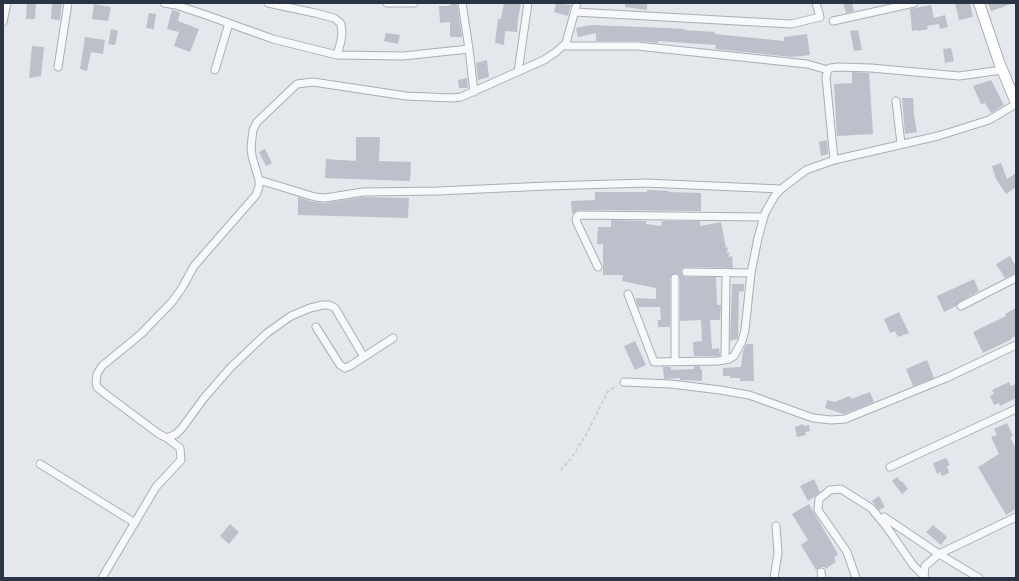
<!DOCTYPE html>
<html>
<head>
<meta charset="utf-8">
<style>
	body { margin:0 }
	#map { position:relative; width:1019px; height:581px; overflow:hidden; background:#e4e7ec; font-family:"IBM Plex Sans",sans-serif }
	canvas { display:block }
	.frame { position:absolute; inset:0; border:4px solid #2b3445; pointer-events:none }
</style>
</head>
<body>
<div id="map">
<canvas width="1019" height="581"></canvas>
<div class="frame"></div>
</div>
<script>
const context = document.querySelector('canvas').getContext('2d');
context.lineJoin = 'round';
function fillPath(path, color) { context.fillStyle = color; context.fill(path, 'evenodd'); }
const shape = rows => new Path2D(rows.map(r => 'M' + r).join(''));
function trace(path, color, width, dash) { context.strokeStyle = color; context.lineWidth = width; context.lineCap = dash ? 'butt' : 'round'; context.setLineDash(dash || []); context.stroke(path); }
fillPath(shape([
	[27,3,36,3,35,19,26,19],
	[52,3,62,3,60,20,51,19],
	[454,3,457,3,462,37,450,37,450,22,440,23,439,6,448,6],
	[504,3,521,3,518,18,517,32,505,31,504,45,495,43,498,19,501,19],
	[556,3,571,5,568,16,554,12],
	[625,3,647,3,647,10,625,7],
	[843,3,852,3,854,11,846,13],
	[955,3,970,3,973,17,959,20],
	[988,3,1011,3,1011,4,991,11],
	[94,4,111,7,108,21,92,19],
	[931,5,934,18,945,15,948,27,940,29,939,24,927,26,928,29,918,31,917,30,912,31,910,9],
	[172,10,180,12,178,21,199,29,190,52,174,46,179,32,167,29],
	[149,13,156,14,154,29,146,28],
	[591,25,666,28,685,29,684,30,715,32,715,34,784,41,784,37,807,34,810,55,792,57,715,49,716,45,658,41,658,43,637,41,596,41,596,33,578,37,576,28],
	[111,29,118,31,115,45,108,44],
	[858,30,862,50,854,51,850,31],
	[386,33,400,35,398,44,384,41],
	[85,37,105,40,103,54,91,52,87,71,80,69],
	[32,46,44,47,41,76,29,78],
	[951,48,954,61,945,63,943,49],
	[487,60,489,77,478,80,476,63],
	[852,72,869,73,873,134,837,136,834,84,852,83],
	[467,78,468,88,459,88,458,80],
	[991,80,1004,105,991,113,985,103,981,104,973,86],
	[902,98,913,98,914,116,917,132,905,134],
	[356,137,380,137,379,161,411,162,410,181,325,178,326,159,356,161],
	[827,140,828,154,821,156,819,142],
	[265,149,272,163,266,166,259,152],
	[1001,163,1007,179,1016,173,1016,187,1006,194,996,179,992,166],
	[647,190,669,191,669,192,701,193,701,211,578,210,572,214,571,201,595,200,595,192,647,192],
	[298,197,314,202,324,203,363,197,409,198,408,218,298,215],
	[611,220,646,221,646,224,661,226,662,221,700,221,700,226,721,222,726,248,728,247,727,253,730,252,728,257,732,256,733,268,686,267,682,269,681,272,683,276,686,277,716,277,717,305,721,305,720,320,710,320,712,349,719,348,720,356,694,356,693,342,702,341,701,320,680,321,680,278,678,274,673,274,670,278,670,327,658,327,658,320,661,320,660,307,638,307,636,301,636,298,656,299,656,288,622,281,623,275,603,275,603,244,597,244,598,227,611,227],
	[1010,256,1016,267,1016,273,1005,278,996,264],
	[974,279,979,291,959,302,956,306,944,312,937,296],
	[732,284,744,284,744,291,739,292,738,338,737,339,730,341],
	[1016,308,1016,336,1011,338,1012,339,983,353,973,332,1006,316,1005,314],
	[899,312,909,333,898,337,895,331,890,333,884,319],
	[635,341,646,365,635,370,624,346],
	[746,344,753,344,754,381,740,381,740,378,730,378,730,376,723,376,723,368,741,367,743,351],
	[927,360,934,378,913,386,906,369],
	[694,366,700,366,700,369,702,369,702,381,680,380,680,378,664,379,663,367,671,367,671,370,694,369],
	[1009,382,1011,386,1016,384,1016,398,1000,406,999,403,994,405,990,396,994,394,992,390],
	[870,392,874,402,844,414,825,408,827,400,834,402,850,396,851,399],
	[1007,423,1013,436,1010,437,1016,449,1016,509,1006,515,978,467,999,454,991,437,997,435,994,429],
	[803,424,804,426,809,425,810,431,805,432,806,435,797,437,795,427],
	[946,458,950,465,947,466,949,473,942,476,940,472,937,474,933,463],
	[897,477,901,482,902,481,908,489,902,494,892,481],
	[814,479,820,492,814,497,808,501,800,486],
	[879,496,885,507,879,510,872,501],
	[809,504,838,554,834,558,836,562,825,569,825,567,821,567,816,570,801,545,808,540,792,514],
	[230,524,239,532,229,544,220,536],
	[933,525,947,537,941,545,926,532]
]), '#bbc0ca');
const street = shape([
	[164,3,176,5,206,15,273,39,337,55,403,56,469,49],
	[268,3,315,13,334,18,338,21,341,24,342,33,341,41,337,55],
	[387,3,414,3],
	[462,3,469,49,474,92],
	[575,12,791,24,820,17,816,3],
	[833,21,914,3],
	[3,22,7,3],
	[563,46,637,46,807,64,828,70],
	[58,67,68,3],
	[215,70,229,23],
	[518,72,528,3],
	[896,101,901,144],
	[834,160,826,77,828,70,830,68,839,67,871,68,959,76,1002,70],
	[259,180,315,197,325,198,363,192,438,191,547,186,646,183,781,189],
	[598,267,577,223,576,219,578,215,763,217],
	[686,272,751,273,758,238,765,213,774,197,781,189,806,170,834,160,938,136,989,120,1016,104],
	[675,278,675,362],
	[628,294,654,362,718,361,729,359,734,356,742,341,745,330,751,273],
	[961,306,1016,278],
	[316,327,340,365,345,368,350,366,393,338],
	[364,357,335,308,329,305,323,305,310,308,291,316,267,333,231,367,204,398,182,428,176,434,167,438,159,434,104,393,97,387,96,383,97,374,102,366,141,334,172,302,182,288,194,266,256,195,259,187,259,180,252,156,251,147,253,130,257,122,297,84,313,82,406,96,452,98,461,97,544,60,556,52,566,43,577,3],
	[725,360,726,272],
	[624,382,671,384,720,390,749,395,813,418,831,420,845,419,946,378,1016,345],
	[40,464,135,523],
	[890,467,1016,409],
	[884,517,939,554,979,578],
	[821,572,822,578],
	[102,578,156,487,181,460,180,448,167,438],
	[774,578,778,553,776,526],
	[856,578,847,552,818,510,819,499,830,490,841,489,871,508,886,526,913,565,924,576],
	[924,578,925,566,939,554,1016,517]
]);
const secondary = shape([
	[979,3,999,62,1016,103]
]);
trace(street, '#a9aeb7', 9);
trace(secondary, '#a9aeb7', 12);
trace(shape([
	[561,470,572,457,587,433,608,391,617,386]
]), '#c2c5cb', 1.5, [3, 3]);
trace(street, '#f7f8fa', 7);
trace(secondary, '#fff', 10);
</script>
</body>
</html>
